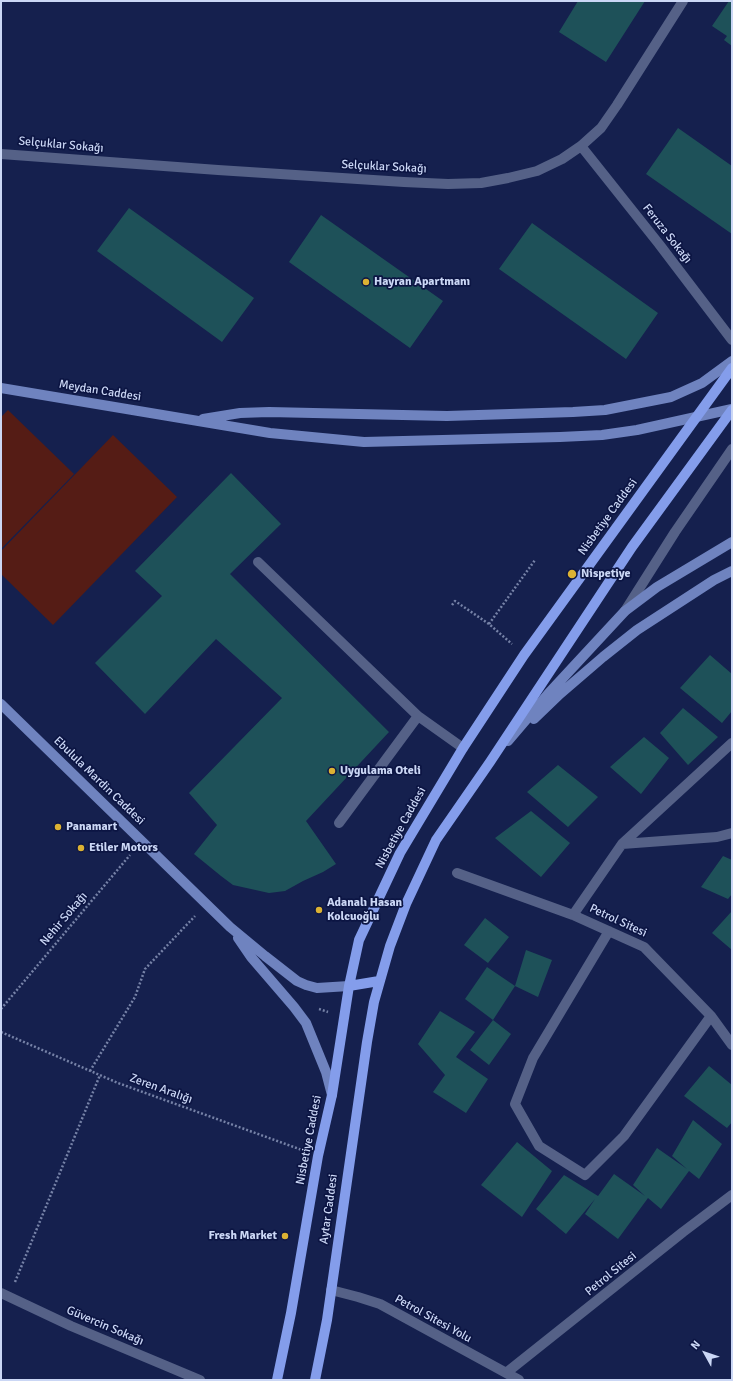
<!DOCTYPE html>
<html>
<head>
<meta charset="utf-8">
<style>
	body { margin:0 }
	#map { position:relative; width:733px; height:1381px; overflow:hidden; background:#15204e; font-family:Signika,sans-serif }
	canvas { display:block }
	.frame { position:absolute; inset:0; border:2px solid #cbd7f5; pointer-events:none }
	.north { position:absolute; left:685px; top:1333px; width:40px; height:40px; -webkit-text-stroke:3px #0c1543; paint-order:stroke; rotate:310deg; font-size:11px; font-weight:700; line-height:16px; text-align:center; color:#cbd7f5 }
	.north::after { content:''; display:block; margin:auto; width:14px; height:18px; background:#cbd7f5; clip-path:polygon(50% 0,100% 100%,50% 72%,0 100%) }
</style>
</head>
<body>
<div id="map">
<canvas width="733" height="1381"></canvas>
<div class="frame"></div>
<div class="north">N</div>
</div>
<script>
const context = document.querySelector('canvas').getContext('2d');
context.lineJoin = 'round';
function fillPath(path, color) { context.fillStyle = color; context.fill(path, 'evenodd'); }
const shape = rows => new Path2D(rows.map(r => 'M' + r).join(''));
function trace(path, color, width, dash) { context.strokeStyle = color; context.lineWidth = width; context.lineCap = dash ? 'butt' : 'round'; context.setLineDash(dash || []); context.stroke(path); }
function label(font, color, halo, rows, align = 'center') {
  context.font = font + ' Signika,sans-serif'; context.lineWidth = 3.5; context.setLineDash([]); context.textBaseline = 'middle'; context.strokeStyle = halo; context.fillStyle = color; for (const [text, x, y, turn = 0] of rows) {
    context.save(); context.translate(x, y); context.rotate((+turn || 0) * Math.PI / 180); context.textAlign = isNaN(turn) ? turn : align; if (halo) context.strokeText(text, 0, 0); context.fillText(text, 0, 0); context.restore();
  }
}
fillPath(shape([
	[8,410,74,474,1,549,1,417],
	[113,435,177,497,53,625,1,574,1,551]
]), '#551c15');
fillPath(shape([
	[578,1,645,1,606,62,559,32],
	[729,1,732,1,732,46,724,40,727,36,712,26],
	[678,128,732,166,732,234,646,174],
	[129,208,254,298,222,342,97,251],
	[321,215,443,301,410,348,289,262],
	[532,223,658,313,626,359,499,269],
	[231,473,281,524,230,574,389,732,306,821,336,864,323,872,303,881,285,891,269,893,233,885,221,876,194,854,217,825,189,793,282,698,216,639,145,714,95,663,162,596,135,571],
	[710,655,732,674,732,711,722,723,680,688],
	[683,708,718,737,688,765,660,733],
	[644,737,669,758,641,794,610,767],
	[558,765,598,797,568,827,527,792],
	[531,811,570,843,541,877,495,838],
	[723,856,732,860,732,894,728,899,701,887],
	[732,911,732,950,712,933],
	[485,918,509,937,488,963,464,945],
	[526,950,552,960,538,997,515,986],
	[487,967,515,986,493,1020,465,999],
	[440,1011,475,1032,456,1057,488,1079,466,1113,433,1092,445,1075,418,1044],
	[493,1020,511,1034,489,1065,470,1050],
	[709,1066,732,1085,732,1122,727,1128,684,1096],
	[693,1120,722,1144,699,1179,689,1171,661,1209,648,1198,618,1239,585,1214,595,1199,566,1234,536,1209,564,1175,598,1196,614,1174,645,1196,633,1185,657,1148,687,1169,672,1156],
	[517,1142,552,1171,522,1217,481,1185]
]), '#1e5159');
trace(shape([
	[452,605,455,601,489,624,512,644],
	[489,624,535,560],
	[1,1009,130,855],
	[319,1009,328,1012],
	[1,1032,118,1083,302,1150],
	[90,1071,135,997,145,969,195,916],
	[15,1282,100,1075]
]), '#7682a7', 2.5, [2, 2]);
trace(shape([
	[258,562,418,716,463,748],
	[625,611,675,532,732,449],
	[339,823,418,716]
]), '#556187', 10);
trace(shape([
	[581,146,659,244,732,340],
	[1,154,218,170,404,182,448,184,481,183,508,178,537,171,562,159,581,146,601,128,617,105,683,1],
	[622,844,717,837,732,833],
	[457,873,573,915,644,947,711,1016,732,1045],
	[573,915,622,844,732,743],
	[609,931,533,1058,515,1104,539,1146,585,1175,624,1136,711,1016],
	[331,1290,358,1297,380,1304,519,1380],
	[1,1293,71,1326,200,1380],
	[506,1373,683,1232,732,1195]
]), '#556187', 10);
trace(shape([
	[1,388,270,433,364,442,560,437,602,435,637,430,732,409],
	[203,419,240,413,269,412,447,416,573,412,605,410,671,397,702,383,732,361],
	[1,704,230,927,265,956,297,981,306,985,317,988,349,986],
	[534,719,560,694,603,657,637,630,714,580,732,571],
	[508,741,548,694,625,611,657,587,732,542],
	[238,938,251,957,294,1007,306,1023,326,1072,332,1095]
]), '#6f83bf', 10);
trace(shape([
	[349,986,379,981],
	[277,1380,291,1313,318,1156,332,1095,349,986,359,940,400,853,463,748,524,655,732,368],
	[315,1380,327,1320,367,1042,374,1002,390,946,406,904,436,840,490,762,632,547,732,410]
]), '#849deb', 10);
for (const [x, y, r, color] of [
	[366,282,4,"#dcb233"],
	[572,574,5,"#dcb233"],
	[332,771,4,"#dcb233"],
	[58,827,4,"#dcb233"],
	[81,848,4,"#dcb233"],
	[319,910,4,"#dcb233"],
	[285,1236,4,"#dcb233"]
]) { const dot = new Path2D(); dot.arc(x, y, r, 0, 2 * Math.PI); context.fillStyle = color; context.fill(dot); trace(dot, '#0c1543', 1.5); }
label('12px', '#cbd7f5', '#0c1543', [
	["Selçuklar Sokağı",61,145,5],
	["Selçuklar Sokağı",384,167,3],
	["Feruza Sokağı",667,234,52],
	["Meydan Caddesi",100,391,9],
	["Nisbetiye Caddesi",608,517,-54],
	["Ebulula Mardin Caddesi",99,781,44],
	["Nisbetiye Caddesi",401,828,-61],
	["Nehir Sokağı",64,919,-50],
	["Petrol Sitesi",618,921,25],
	["Zeren Aralığı",161,1089,20],
	["Nisbetiye Caddesi",309,1140,-79],
	["Aytar Caddesi",329,1209,-82],
	["Petrol Sitesi",611,1274,-39],
	["Petrol Sitesi Yolu",433,1319,29],
	["Güvercin Sokağı",105,1326,23]
]);
label('bold 12px', '#cbd7f5', '#0c1543', [
	["Hayran Apartmanı",374,282],
	["Nispetiye",581,574],
	["Uygulama Oteli",340,771],
	["Panamart",66,827],
	["Etiler Motors",89,848],
	["Adanalı Hasan",327,903],
	["Kolcuoğlu",327,917],
	["Fresh Market",277,1236,"right"]
], 'left');
</script>
</body>
</html>
